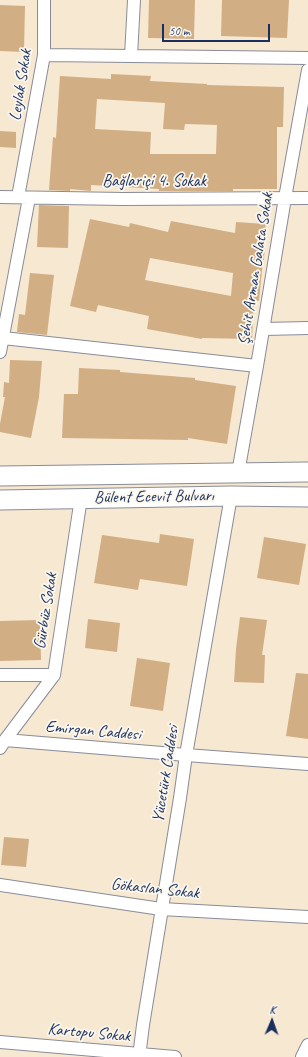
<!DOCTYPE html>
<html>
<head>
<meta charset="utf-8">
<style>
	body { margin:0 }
	#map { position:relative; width:308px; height:1057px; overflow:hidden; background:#f7e8d2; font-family:Caveat,sans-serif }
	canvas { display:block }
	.north { position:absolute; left:252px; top:1001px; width:40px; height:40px; -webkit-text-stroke:3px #fbf7ec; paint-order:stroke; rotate:2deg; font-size:11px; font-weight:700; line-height:16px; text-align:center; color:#1b2f5e }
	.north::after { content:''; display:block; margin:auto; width:14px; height:18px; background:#1b2f5e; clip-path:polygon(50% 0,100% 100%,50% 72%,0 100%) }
	.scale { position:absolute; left:162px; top:24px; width:108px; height:18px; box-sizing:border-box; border:2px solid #1b2f5e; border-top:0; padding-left:5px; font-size:12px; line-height:14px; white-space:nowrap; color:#1b2f5e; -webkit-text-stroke:3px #fbf7ec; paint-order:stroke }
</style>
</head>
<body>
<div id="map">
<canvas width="308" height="1057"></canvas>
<div class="north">K</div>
<div class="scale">50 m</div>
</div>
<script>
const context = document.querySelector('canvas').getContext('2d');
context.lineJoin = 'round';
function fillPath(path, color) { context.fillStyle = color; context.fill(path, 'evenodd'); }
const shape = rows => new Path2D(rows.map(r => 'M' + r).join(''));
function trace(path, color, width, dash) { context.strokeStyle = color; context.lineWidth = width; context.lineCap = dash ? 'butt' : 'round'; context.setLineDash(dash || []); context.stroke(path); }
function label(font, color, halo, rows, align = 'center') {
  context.font = font + ' Caveat,sans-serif'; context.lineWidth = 3.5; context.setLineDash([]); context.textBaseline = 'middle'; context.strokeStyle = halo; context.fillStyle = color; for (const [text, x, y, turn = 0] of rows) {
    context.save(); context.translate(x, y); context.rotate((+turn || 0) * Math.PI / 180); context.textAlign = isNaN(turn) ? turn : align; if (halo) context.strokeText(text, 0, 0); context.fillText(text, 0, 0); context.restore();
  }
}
fillPath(shape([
	[149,0,195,0,194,39,148,38],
	[222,0,289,0,287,38,221,36],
	[0,5,25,6,24,52,0,51],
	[111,74,151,76,150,81,207,84,207,85,284,87,283,127,277,127,277,189,233,189,233,191,159,191,159,189,91,185,91,191,70,189,70,191,49,190,53,137,56,138,60,76,111,79],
	[97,99,165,103,163,129,184,130,185,124,217,125,216,154,150,154,151,132,95,129],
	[0,131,16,132,16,148,0,147],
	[39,205,69,206,68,248,37,247],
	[90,219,129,227,130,223,168,232,171,221,235,233,236,222,266,224,264,260,263,260,259,301,254,300,252,339,202,338,202,339,147,329,149,316,98,305,96,312,70,306],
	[150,258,233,273,231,296,145,280],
	[30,273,54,275,47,335,17,332,19,314,25,315],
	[10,360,42,361,39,397,31,438,0,432,0,424,5,397,3,397,4,382,9,383],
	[79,368,120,370,120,372,195,378,195,380,236,386,227,444,188,438,188,440,62,438,64,394,78,394],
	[160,534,194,539,187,586,140,579,138,590,94,583,102,535,159,543],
	[264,537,306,544,299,585,257,578],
	[240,617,267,620,262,655,265,655,264,683,234,682,236,649],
	[88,619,120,623,117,652,85,648],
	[40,620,41,660,0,661,0,621],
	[137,658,170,663,163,711,130,706],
	[296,673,308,674,308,739,286,736],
	[4,837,29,839,26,867,1,865]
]), '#d2ae84');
const minor = shape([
	[44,55,308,58],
	[131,56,134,0],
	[0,197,123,199,308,198],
	[18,197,44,55,44,0],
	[264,329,308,328],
	[3,338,257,366],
	[0,352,29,198],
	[238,473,257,366,285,198,308,70],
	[0,675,54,675,81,498],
	[5,740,54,675],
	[0,748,5,740,186,755,308,764],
	[0,885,161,909,308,917],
	[0,1042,175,1057],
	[139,1057,143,1025,180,798,186,755,231,496],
	[302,1057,308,1045]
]);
const primary = shape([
	[0,476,308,472],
	[0,500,231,496,308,497]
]);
trace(minor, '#898c98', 14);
trace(primary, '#898c98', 21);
trace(minor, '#fff', 12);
trace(primary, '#fff', 19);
label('17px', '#1b2f5e', '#fbf7ec', [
	["Leylak Sokak",21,85,-81],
	["Bağlariçi 4. Sokak",154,182],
	["Şehit Arman Galata Sokak",256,269,-81],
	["Bülent Ecevit Bulvarı",154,497,-1],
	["Gürbüz Sokak",46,611,-81],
	["Emirgan Caddesi",93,731,5],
	["Yücetürk Caddesi",166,774,-81],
	["Gökaslan Sokak",155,889,6],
	["Kartopu Sokak",89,1033,5]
]);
</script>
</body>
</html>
